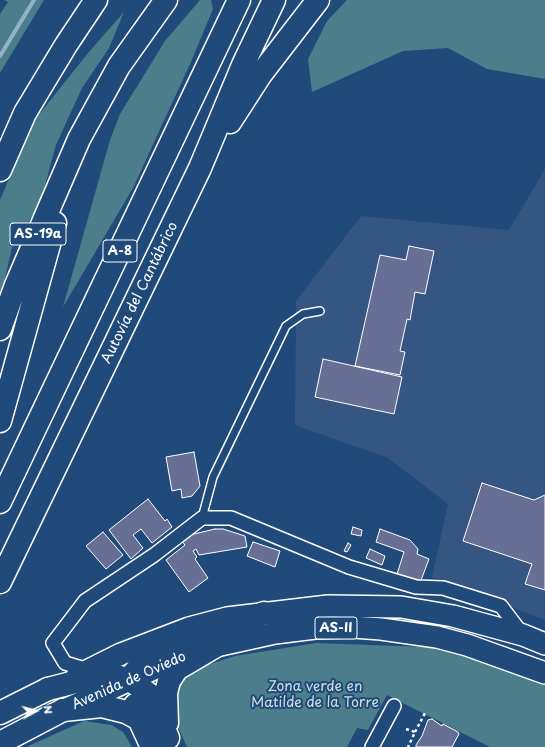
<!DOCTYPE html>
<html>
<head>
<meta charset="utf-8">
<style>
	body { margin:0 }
	#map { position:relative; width:545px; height:747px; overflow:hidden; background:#1f4a7a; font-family:"Playpen Sans",sans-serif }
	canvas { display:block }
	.north { position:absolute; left:16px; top:691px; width:40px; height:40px; -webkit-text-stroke:3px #1f4a7a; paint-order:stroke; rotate:83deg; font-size:11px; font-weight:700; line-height:16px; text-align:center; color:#fff }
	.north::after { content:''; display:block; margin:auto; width:14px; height:18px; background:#fff; clip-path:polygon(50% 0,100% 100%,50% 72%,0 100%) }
</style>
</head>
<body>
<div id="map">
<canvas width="545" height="747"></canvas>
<div class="north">N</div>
</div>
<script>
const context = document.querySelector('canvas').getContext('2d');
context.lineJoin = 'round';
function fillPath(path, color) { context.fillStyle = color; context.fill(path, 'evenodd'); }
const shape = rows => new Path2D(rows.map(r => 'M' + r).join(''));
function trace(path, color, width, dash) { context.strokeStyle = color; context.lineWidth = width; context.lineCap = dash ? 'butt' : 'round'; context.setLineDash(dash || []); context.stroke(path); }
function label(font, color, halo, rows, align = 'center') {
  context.font = font + ' "Playpen Sans",sans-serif'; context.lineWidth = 4; context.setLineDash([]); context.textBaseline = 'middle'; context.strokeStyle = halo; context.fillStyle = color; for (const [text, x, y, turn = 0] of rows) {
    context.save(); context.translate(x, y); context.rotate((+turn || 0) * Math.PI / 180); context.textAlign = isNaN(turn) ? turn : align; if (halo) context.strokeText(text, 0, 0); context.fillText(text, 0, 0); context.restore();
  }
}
fillPath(shape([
	[545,169,545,620,432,577,448,504,388,458,295,425,296,301,361,216,509,230]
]), '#355582');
fillPath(shape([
	[4,0,44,0,0,73,0,14,8,2],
	[200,0,211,0,213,9,191,62,133,188,63,307,110,140,120,114,165,41],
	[347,0,545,0,545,79,487,69,448,48,403,51,312,92,308,59,327,21],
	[124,12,109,48,82,88,56,145,40,204,12,247,0,301,0,200,33,122,88,53],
	[316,643,426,647,467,656,545,683,545,747,490,747,387,695,368,730,357,728,347,747,187,747,172,714,181,683,198,668,235,656],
	[84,721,112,725,123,732,132,747,26,747]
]), '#4b7e8a');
trace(shape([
	[0,56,34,0]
]), '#91b2c8', 4);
const building = shape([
	[409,246,434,251,425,294,415,292,410,320,407,319,400,351,405,352,400,375,355,366,380,255,406,260,409,246],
	[323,359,402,377,394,414,315,397,323,359],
	[194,452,200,486,192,496,182,498,181,489,172,491,166,457,194,452],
	[482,483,534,500,545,495,545,590,525,584,532,564,463,541,482,483],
	[148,499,165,521,167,519,172,527,152,543,141,529,133,535,143,548,131,559,109,530,148,499],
	[353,527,362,530,361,536,351,534,353,527],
	[215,529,223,529,245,536,247,547,199,555,196,549,193,551,197,557,195,559,208,578,189,592,166,560,185,545,181,540,194,534,215,529],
	[380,529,410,540,418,549,417,554,429,559,420,583,397,574,404,552,376,542,380,529],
	[103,532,123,555,106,569,86,546,103,532],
	[253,542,280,551,275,567,247,556,253,542],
	[348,543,351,545,347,552,344,551,348,543],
	[370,549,385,556,382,565,366,558,370,549],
	[432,719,442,726,443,724,458,732,459,734,452,747,416,747,416,745,422,736,428,720,432,719]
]);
fillPath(building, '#676f95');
trace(building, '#fff', 1);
const service = shape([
	[202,518,213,477,286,326,303,314,320,311]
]);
const minor = shape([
	[88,670,65,663,53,643,85,601,154,555,202,518,231,518,349,567,416,587,443,588,501,606,523,635],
	[372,747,394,706]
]);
const primary = shape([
	[77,676,121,654,189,628,227,618,328,606,401,607,453,616,523,635,545,644],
	[69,708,173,660,216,646,275,633,315,628,353,627,381,629,437,637,467,645,545,673]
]);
const trunk = shape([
	[0,713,48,689],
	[0,743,63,710]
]);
const motorway = shape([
	[230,122,261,74,318,0],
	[0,170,25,113,66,45,96,0],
	[0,329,16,285,79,139,119,66,166,0],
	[0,421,55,223],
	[0,502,239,0],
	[0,582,200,168,243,65,274,0],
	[129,679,148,656,226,629,264,613],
	[48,689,106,674,129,679,150,695,168,738],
	[135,705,139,719,152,747],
	[63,710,102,706,126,712,139,719],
	[167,723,166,693,169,681,177,669,216,646]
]);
trace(service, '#fff', 10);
trace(minor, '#fff', 16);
trace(primary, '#fff', 24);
trace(trunk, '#fff', 25);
trace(motorway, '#fff', 25);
trace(shape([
	[406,729,415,732,408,747],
	[415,732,425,713]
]), '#fff', 2.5, [3, 3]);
trace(service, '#1f4a7a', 7);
trace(minor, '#1f4a7a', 13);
trace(primary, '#1f4a7a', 21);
trace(trunk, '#1f4a7a', 22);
trace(motorway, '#1f4a7a', 22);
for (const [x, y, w] of [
	[38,234,56],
	[120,251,34],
	[336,628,42]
]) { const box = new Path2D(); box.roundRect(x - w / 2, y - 11, w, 22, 3); context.fillStyle = '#1f4a7a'; context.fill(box); trace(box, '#fff', 1); }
label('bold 13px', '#fff', null, [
	["AS-19a",38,234],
	["A-8",120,251],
	["AS-II",336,628]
]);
label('14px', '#fff', '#1f4a7a', [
	["Autovía del Cantábrico",140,293,-64],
	["Avenida de Oviedo",129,681,-24]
]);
label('14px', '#d2dfe2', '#1f4a7a', [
	["Zona verde en",315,687],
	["Matilde de la Torre",315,703]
]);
</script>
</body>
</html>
